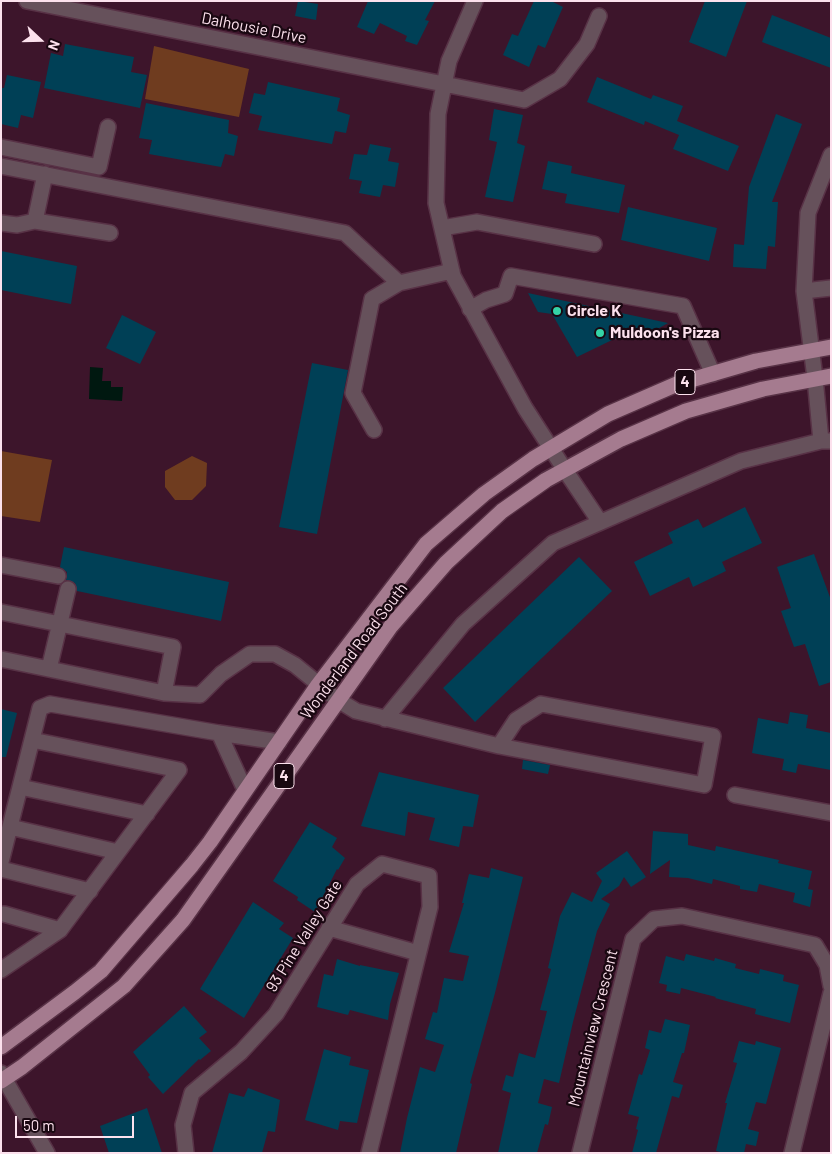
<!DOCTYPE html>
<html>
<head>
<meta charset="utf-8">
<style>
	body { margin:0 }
	#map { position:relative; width:832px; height:1154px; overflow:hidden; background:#3d152b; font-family:Barlow,sans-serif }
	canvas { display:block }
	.frame { position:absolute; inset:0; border:2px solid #fce1ed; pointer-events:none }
	.north { position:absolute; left:15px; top:15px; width:50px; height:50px; -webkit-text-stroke:4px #190811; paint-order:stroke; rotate:111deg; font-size:14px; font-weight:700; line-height:20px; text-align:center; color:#fce1ed }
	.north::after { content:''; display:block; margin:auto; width:18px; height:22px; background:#fce1ed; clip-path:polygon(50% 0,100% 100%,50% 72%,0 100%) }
	.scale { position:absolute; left:15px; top:1116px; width:119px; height:22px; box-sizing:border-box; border:2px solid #fce1ed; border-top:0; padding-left:6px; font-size:15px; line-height:18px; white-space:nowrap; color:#fce1ed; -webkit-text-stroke:4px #190811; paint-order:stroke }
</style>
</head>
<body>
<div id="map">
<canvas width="832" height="1154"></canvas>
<div class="frame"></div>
<div class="north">N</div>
<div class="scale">50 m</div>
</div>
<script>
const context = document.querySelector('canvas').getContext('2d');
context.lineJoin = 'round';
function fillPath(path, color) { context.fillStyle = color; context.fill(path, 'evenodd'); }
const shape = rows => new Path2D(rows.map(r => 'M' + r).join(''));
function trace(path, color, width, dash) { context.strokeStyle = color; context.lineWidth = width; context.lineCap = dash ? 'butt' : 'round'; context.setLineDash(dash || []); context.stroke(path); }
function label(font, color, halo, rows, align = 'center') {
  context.font = font + ' Barlow,sans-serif'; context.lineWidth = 4.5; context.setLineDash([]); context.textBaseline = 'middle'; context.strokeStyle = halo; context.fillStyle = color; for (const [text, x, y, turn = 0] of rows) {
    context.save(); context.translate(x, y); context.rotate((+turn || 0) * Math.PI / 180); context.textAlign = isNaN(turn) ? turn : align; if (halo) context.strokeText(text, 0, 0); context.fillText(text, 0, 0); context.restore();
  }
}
fillPath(shape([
	[154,46,249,69,239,117,145,99],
	[1,451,52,460,40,522,1,516],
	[192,456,207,463,206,486,192,500,175,500,165,487,165,471]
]), '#6f3c1f');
fillPath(shape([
	[90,367,103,368,102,381,111,381,111,387,123,387,122,401,89,399]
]), '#001810');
fillPath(shape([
	[298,1,318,4,316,20,295,16],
	[368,1,435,1,425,20,429,21,417,45,405,41,407,36,380,23,374,34,357,27],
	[534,1,551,1,563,7,545,48,538,45,529,67,503,55,512,34,518,36],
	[705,1,747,1,726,57,689,42],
	[772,15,831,38,831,68,762,42],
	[65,44,134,57,131,72,147,75,140,108,44,88,51,53,63,56],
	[7,75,41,82,33,118,21,115,18,128,1,124,1,88,4,88],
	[597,77,651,99,653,95,683,106,677,121,739,146,728,171,673,149,679,135,645,121,644,125,587,102],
	[268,82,340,98,337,111,350,115,346,133,335,131,332,144,258,130,262,116,249,113,254,93,265,95],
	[146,103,229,120,228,133,238,136,234,156,225,154,221,167,149,154,152,140,139,138],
	[494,109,523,115,517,143,525,146,513,202,485,197,497,142,489,140],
	[776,114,802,124,772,202,778,202,775,247,768,246,766,269,733,267,734,244,744,245,749,187],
	[370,144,391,148,388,161,399,163,395,187,383,185,380,197,359,193,362,181,349,179,354,154,367,155],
	[548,161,572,166,571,173,625,185,619,213,565,203,567,194,542,189],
	[628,207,717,228,709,261,621,240],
	[1,251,77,266,71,304,1,290],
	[528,293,668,323,652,332,641,326,577,357,552,314,538,312],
	[122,315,156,332,140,364,106,348],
	[312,363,348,370,317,534,279,527],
	[745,507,762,543,722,562,726,571,693,587,689,577,650,596,634,562,673,543,668,533,698,519,703,528],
	[64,547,229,582,221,621,77,591,75,583,66,580,67,572,60,567],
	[814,554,831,600,831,682,819,686,805,644,794,647,781,611,791,608,777,567],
	[579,557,612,591,475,722,443,688],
	[1,709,17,713,6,757,1,757],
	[790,712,808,715,806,728,831,733,831,770,798,764,796,773,782,770,784,759,752,753,758,718,788,724],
	[523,760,550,765,548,774,522,769],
	[379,772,479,795,473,827,463,826,459,847,429,840,435,818,408,812,405,836,361,826],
	[310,822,337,838,332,847,345,858,338,870,337,869,315,912,297,900,298,897,273,881],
	[653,831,688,834,688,845,715,851,716,846,779,860,778,863,812,871,808,889,813,890,810,907,793,902,795,893,759,884,757,892,740,889,740,886,713,879,712,884,688,878,669,877,670,860,650,874],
	[627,851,646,877,631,887,624,877,619,886,601,899,610,904,597,931,573,1022,559,1083,544,1079,538,1103,552,1107,548,1125,545,1124,537,1153,498,1153,511,1093,502,1090,506,1075,513,1077,519,1053,535,1058,547,1011,540,1010,551,969,548,968,560,916,572,892,592,902,602,881,596,873],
	[491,868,523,877,495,993,470,1083,472,1084,456,1153,400,1153,407,1118,420,1067,435,1072,444,1045,425,1039,433,1012,437,1013,444,978,463,981,469,956,449,952,464,903,462,903,469,874,489,878],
	[253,902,284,923,279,929,293,938,244,1018,200,989],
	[686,954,714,961,715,958,736,964,735,968,759,974,760,969,784,975,783,981,799,985,790,1023,755,1014,756,1009,715,998,716,997,681,988,680,994,666,991,667,985,659,983,666,956,684,961],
	[337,959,360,966,360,965,399,973,390,1004,388,1020,350,1010,348,1015,317,1007,324,974,333,976],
	[184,1006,207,1032,199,1038,211,1051,200,1060,199,1059,163,1094,148,1077,150,1075,133,1052],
	[665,1019,690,1025,684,1053,682,1053,673,1082,683,1085,679,1098,672,1096,656,1153,632,1153,638,1130,636,1129,639,1117,628,1114,639,1074,642,1075,650,1050,645,1048,649,1030,661,1033],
	[739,1041,755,1045,756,1041,781,1048,766,1104,756,1102,748,1129,759,1132,756,1146,746,1144,744,1153,724,1153,716,1151,727,1103,725,1103,737,1063,733,1062],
	[324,1049,351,1057,349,1065,369,1070,357,1123,340,1121,338,1130,305,1120],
	[248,1088,280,1100,275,1132,268,1131,262,1153,212,1153,229,1093,244,1097],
	[147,1108,162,1153,109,1153,100,1126]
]), '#004056');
const minor = shape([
	[27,1,524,100,560,79,587,44,599,16],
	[475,1,449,61,438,114,436,203,453,276,525,408,565,470,600,522],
	[1,147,99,167,108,127],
	[1,166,345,233,399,283,452,271],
	[45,174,35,221,110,233],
	[1,223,17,225,35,221],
	[442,228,477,222,594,244],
	[804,291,831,288],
	[470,309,486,300,505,294,511,276,683,306,713,374],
	[374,430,353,393,372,299,399,283],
	[821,441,815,378,804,291,808,213,831,155],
	[1,565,58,576],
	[1,612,173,647,164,693],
	[1,659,164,693,200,695,221,674,250,654,275,654,295,665,338,700,356,711,499,746,704,785,713,736,541,704,516,720,499,746],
	[49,669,68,589],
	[385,719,463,624,553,543,741,461,821,441,831,441],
	[20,787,147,814],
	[245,790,219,733,279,742],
	[735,795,831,813],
	[10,827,118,852],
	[1,862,40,708,50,704,219,733],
	[1,869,90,891],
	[4,914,60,930],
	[329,928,418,953],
	[1,970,60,930,179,770,32,740],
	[1,1073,47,1153],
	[186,1153,183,1125,192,1093,241,1052,276,1014,357,884,382,864,429,876,430,907,369,1153],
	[580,1153,633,939,654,919,682,916,815,945,827,965,831,986],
	[792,1153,831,993]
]);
const major = shape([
	[1,1047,75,992,101,971,192,865,210,842,318,685,426,544,484,494,533,459,608,414,677,384,756,361,831,347],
	[1,1081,22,1067,124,986,183,920,391,626,446,563,502,511,546,480,621,439,686,411,763,389,831,376]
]);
trace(minor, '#583246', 18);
trace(major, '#583246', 18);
trace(minor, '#66515b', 15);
trace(major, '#a57b8f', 15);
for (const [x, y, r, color] of [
	[557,311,5,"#35d4a7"],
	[600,333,5,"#35d4a7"]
]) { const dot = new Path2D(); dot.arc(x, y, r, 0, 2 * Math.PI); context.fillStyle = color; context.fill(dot); trace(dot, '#190811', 2); }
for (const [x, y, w] of [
	[685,382,20],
	[284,776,20]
]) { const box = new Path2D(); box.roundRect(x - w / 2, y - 12.5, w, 25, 4); context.fillStyle = '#190811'; context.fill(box); trace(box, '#fce1ed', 1); }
label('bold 15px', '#fce1ed', null, [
	["4",685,382],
	["4",284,776]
]);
label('16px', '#fce1ed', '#190811', [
	["Dalhousie Drive",254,28,11],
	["Wonderland Road South",354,651,-53],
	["93 Pine Valley Gate",304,936,-58],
	["Mountainview Crescent",593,1028,-76]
]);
label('bold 16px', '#fce1ed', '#190811', [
	["Circle K",567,311],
	["Muldoon's Pizza",610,333]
], 'left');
</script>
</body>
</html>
